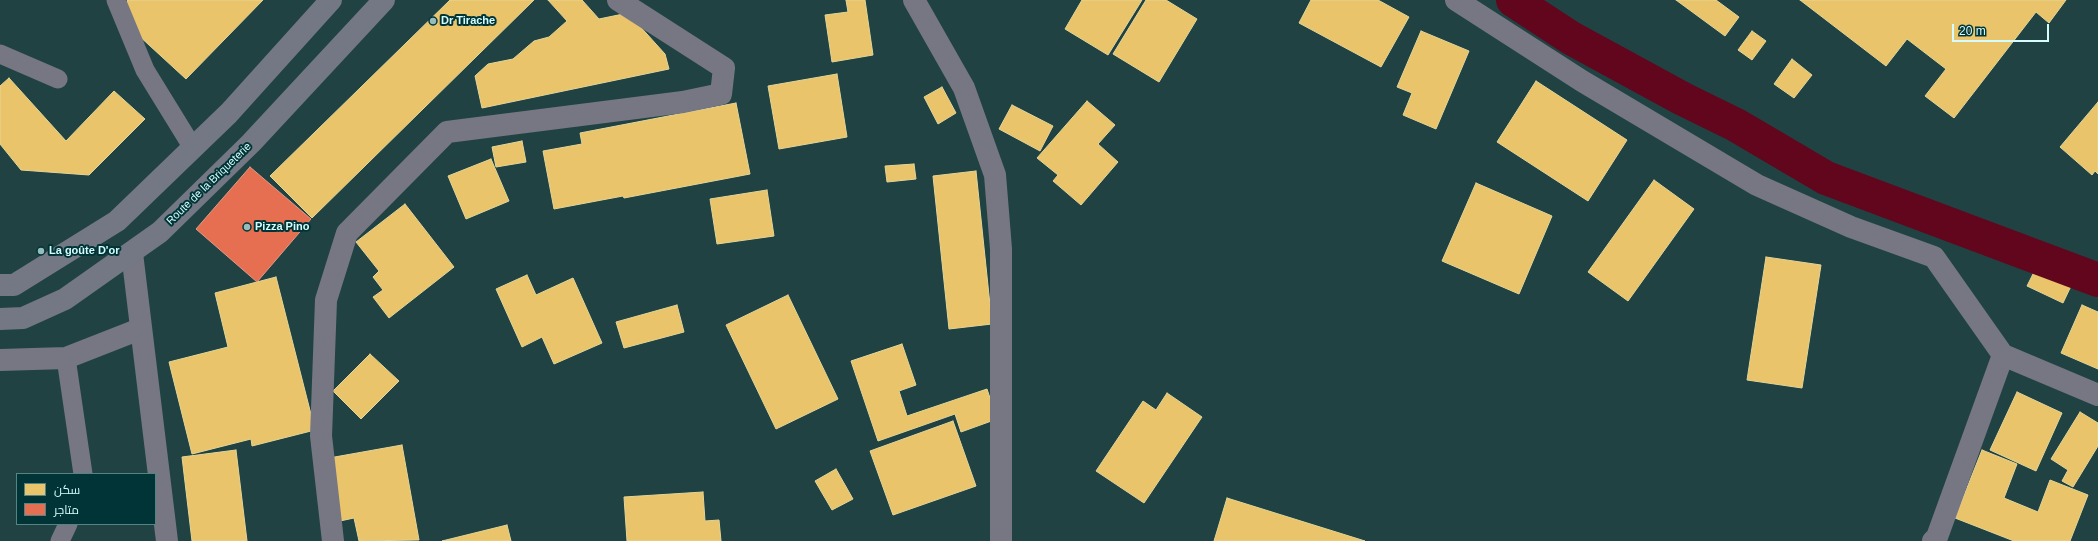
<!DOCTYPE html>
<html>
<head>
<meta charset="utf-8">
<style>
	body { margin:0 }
	#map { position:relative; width:2098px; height:541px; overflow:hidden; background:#214243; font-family:Helvetica,Cairo,sans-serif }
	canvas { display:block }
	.legend { position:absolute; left:16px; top:473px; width:140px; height:52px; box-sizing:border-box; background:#003436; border:1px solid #558486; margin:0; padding:5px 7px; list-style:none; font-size:12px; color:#d5fdfe }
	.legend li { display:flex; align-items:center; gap:8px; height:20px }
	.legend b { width:20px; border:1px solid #558486 }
	.scale { position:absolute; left:1952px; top:24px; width:97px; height:18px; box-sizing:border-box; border:2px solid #d5fdfe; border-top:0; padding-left:5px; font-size:12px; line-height:14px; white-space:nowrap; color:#d5fdfe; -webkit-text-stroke:3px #003436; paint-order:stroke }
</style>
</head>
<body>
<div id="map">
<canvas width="2098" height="541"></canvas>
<ul class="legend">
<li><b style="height:11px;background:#e9c46a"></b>سكن</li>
<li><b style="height:11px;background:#e76f51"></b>متاجر</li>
</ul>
<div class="scale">20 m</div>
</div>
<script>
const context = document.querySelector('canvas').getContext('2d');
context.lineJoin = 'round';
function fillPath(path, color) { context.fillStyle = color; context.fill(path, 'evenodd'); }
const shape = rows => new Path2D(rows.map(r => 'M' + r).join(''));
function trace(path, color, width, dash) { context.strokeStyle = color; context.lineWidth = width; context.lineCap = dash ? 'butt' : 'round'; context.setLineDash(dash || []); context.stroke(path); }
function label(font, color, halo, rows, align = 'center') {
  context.font = font + ' Helvetica,sans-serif'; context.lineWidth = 4; context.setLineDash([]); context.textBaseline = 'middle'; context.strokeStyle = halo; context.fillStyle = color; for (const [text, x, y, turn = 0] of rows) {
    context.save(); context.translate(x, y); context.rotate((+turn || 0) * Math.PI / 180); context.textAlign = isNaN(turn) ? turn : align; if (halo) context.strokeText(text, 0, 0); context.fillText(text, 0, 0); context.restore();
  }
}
const homes = shape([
	[128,0,263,0,186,79,137,34,126,2,128,0],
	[450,0,534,0,312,218,270,176,450,0],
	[548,0,582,0,599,19,628,13,665,54,669,69,482,108,475,76,488,64,513,59,534,41,549,37,567,21,548,0],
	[846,0,865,0,873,55,832,62,825,15,848,12,846,0],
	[1082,0,1142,0,1108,55,1065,29,1082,0],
	[1146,0,1166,0,1197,19,1159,82,1113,54,1146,0],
	[1311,0,1378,0,1409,17,1381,67,1299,23,1311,0],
	[1676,0,1716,0,1739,17,1725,36,1676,0],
	[1800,0,2066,0,2049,23,2036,12,1954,118,1925,96,1946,69,1907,39,1886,66,1800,0],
	[1421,31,1469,51,1436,129,1403,115,1412,93,1397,87,1421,31],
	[1752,31,1766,41,1752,60,1738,50,1752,31],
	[1792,59,1812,75,1794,98,1774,84,1792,59],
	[837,74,847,137,779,149,768,86,837,74],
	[9,78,66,141,114,91,145,119,89,175,21,170,0,144,0,86,9,78],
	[1536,81,1627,140,1588,201,1497,142,1536,81],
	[942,87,956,113,938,124,924,97,942,87],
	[1087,101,1115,125,1098,144,1118,162,1081,205,1053,181,1058,175,1037,158,1087,101],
	[2098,102,2098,174,2095,171,2092,175,2060,147,2098,102],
	[736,103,750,174,624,198,623,196,554,209,543,151,582,144,580,133,736,103],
	[1012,105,1053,126,1040,151,999,129,1012,105],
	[522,141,526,162,496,167,492,147,522,141],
	[491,159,509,201,466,219,448,176,491,159],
	[914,164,916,179,887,182,885,166,914,164],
	[976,171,992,324,949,329,933,176,976,171],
	[1654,180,1694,209,1628,301,1588,272,1654,180],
	[1476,183,1552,216,1519,294,1442,261,1476,183],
	[767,190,774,236,717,244,710,199,767,190],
	[405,204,454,267,389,318,373,297,383,290,373,277,379,271,356,242,405,204],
	[1766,257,1821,265,1802,388,1747,380,1766,257],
	[2036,268,2072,284,2063,303,2027,286,2036,268],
	[527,275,536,295,573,278,602,343,554,364,542,337,522,347,496,289,527,275],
	[276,277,315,430,252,446,251,439,192,454,169,362,228,347,215,293,276,277],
	[788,295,838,399,776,429,726,325,788,295],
	[677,305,684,332,624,348,616,322,677,305],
	[2082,305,2098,312,2098,369,2061,353,2082,305],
	[902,344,916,385,899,391,907,416,987,389,997,419,961,432,955,414,878,441,851,361,902,344],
	[370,354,399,381,361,419,333,391,370,354],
	[2017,392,2062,413,2036,471,1990,450,2017,392],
	[1167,393,1202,417,1144,503,1096,471,1143,401,1156,410,1167,393],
	[2080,412,2098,423,2098,446,2073,487,2062,481,2068,470,2051,459,2080,412],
	[953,421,976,486,893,515,870,451,953,421],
	[402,445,419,540,359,541,354,518,340,521,329,458,402,445],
	[236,450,247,541,192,541,182,457,236,450],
	[1982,450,2017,464,2004,498,2038,512,2050,480,2088,495,2070,541,2014,541,1955,518,1982,450],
	[836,469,853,499,832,510,815,481,836,469],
	[703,492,705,521,719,520,721,541,627,541,624,497,703,492],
	[1227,498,1365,541,1214,541,1227,498],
	[507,525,511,541,442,541,507,525]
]);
fillPath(homes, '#e9c46a');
trace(homes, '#e3d596', 1);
const shops = shape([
	[250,167,311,219,257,282,196,229,250,167]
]);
fillPath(shops, '#e76f51');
trace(shops, '#e29a85', 1);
trace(shape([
	[1513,0,1571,38,1683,99,1736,125,1826,178,2098,280]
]), '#61061d', 34);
trace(shape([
	[116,0,145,70,193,148],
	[0,54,58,79],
	[66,358,83,474],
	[60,541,68,524]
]), '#767782', 19);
trace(shape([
	[914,0,964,88,995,175,1001,249,1001,541],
	[1456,0,1582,81,1757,185,1851,227,1934,257,2003,355,2098,395],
	[132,253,167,541],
	[0,360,66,358,140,329],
	[333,541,321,436,326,300,347,233,447,132,683,102,721,94,724,68,618,0],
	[1933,541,1937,537,2003,355]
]), '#767782', 22);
trace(shape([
	[0,285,14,285,117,221,229,113,331,0],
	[0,319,23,318,65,299,160,232,251,143,384,0]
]), '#747884', 22);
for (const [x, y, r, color] of [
	[433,21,4,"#96bcbd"],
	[247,227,4,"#96bcbd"],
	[41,251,4,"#96bcbd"]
]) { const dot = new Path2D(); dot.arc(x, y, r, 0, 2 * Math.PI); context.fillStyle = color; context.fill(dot); trace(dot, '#003436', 1.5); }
label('bold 11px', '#d5fdfe', '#003436', [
	["Dr Tirache",441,21],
	["Pizza Pino",255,227],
	["La goûte D'or",49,251]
], 'left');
label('11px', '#d5fdfe', '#003436', [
	["Route de la Briqueterie",209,184,-44]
]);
</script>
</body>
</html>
